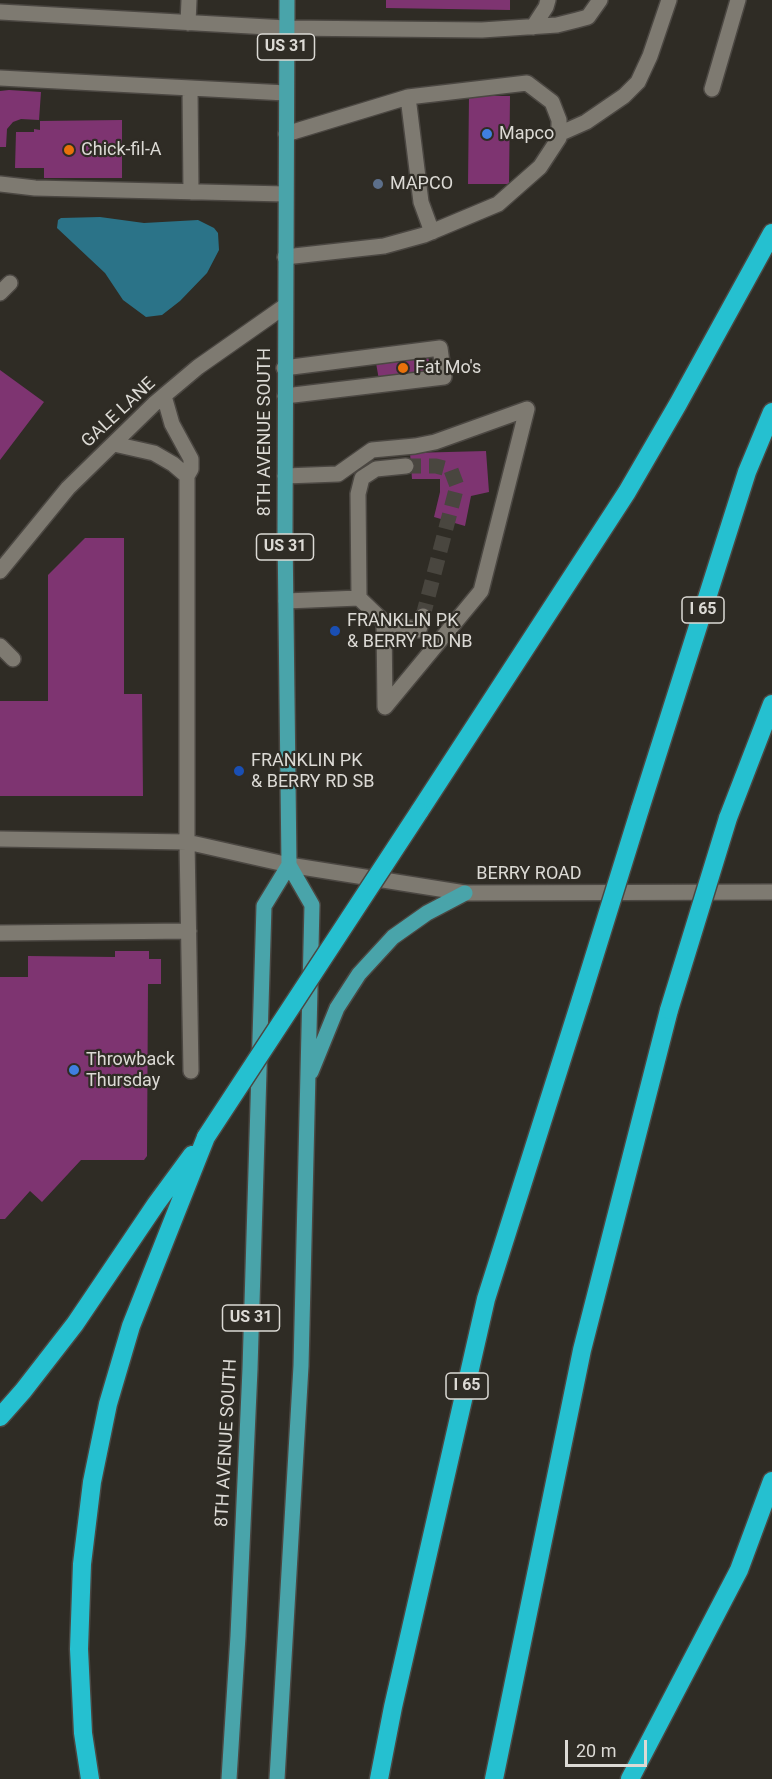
<!DOCTYPE html>
<html>
<head>
<meta charset="utf-8">
<style>
	body { margin:0 }
	#map { position:relative; width:772px; height:1779px; overflow:hidden; background:#2f2c25; font-family:Roboto,sans-serif }
	canvas { display:block }
	.scale { position:absolute; left:565px; top:1740px; width:82px; height:27px; box-sizing:border-box; border:3px solid #dcdad5; border-top:0; padding-left:8px; font-size:18px; line-height:21px; white-space:nowrap; color:#dcdad5; -webkit-text-stroke:4px #2f2c25; paint-order:stroke }
</style>
</head>
<body>
<div id="map">
<canvas width="772" height="1779"></canvas>
<div class="scale">20 m</div>
</div>
<script>
const context = document.querySelector('canvas').getContext('2d');
context.lineJoin = 'round';
function fillPath(path, color) { context.fillStyle = color; context.fill(path, 'evenodd'); }
const shape = rows => new Path2D(rows.map(r => 'M' + r).join(''));
function trace(path, color, width, dash) { context.strokeStyle = color; context.lineWidth = width; context.lineCap = dash ? 'butt' : 'round'; context.setLineDash(dash || []); context.stroke(path); }
function label(font, color, halo, rows, align = 'center') {
  context.font = font + ' Roboto,sans-serif'; context.lineWidth = 4.5; context.setLineDash([]); context.textBaseline = 'middle'; context.strokeStyle = halo; context.fillStyle = color; for (const [text, x, y, turn = 0] of rows) {
    context.save(); context.translate(x, y); context.rotate((+turn || 0) * Math.PI / 180); context.textAlign = isNaN(turn) ? turn : align; if (halo) context.strokeText(text, 0, 0); context.fillText(text, 0, 0); context.restore();
  }
}
fillPath(shape([
	[100,217,144,223,198,220,214,228,218,233,219,250,207,273,180,301,162,315,146,317,123,300,105,273,57,228,58,220,61,218]
]), '#2b7388');
fillPath(shape([
	[386,0,510,0,510,10,386,8],
	[9,90,41,92,39,120,21,119,13,122,7,129,6,147,0,147,0,91],
	[469,96,510,96,509,184,468,184],
	[122,120,122,178,44,178,44,168,15,168,16,132,34,132,34,129,40,130,40,121],
	[428,356,431,373,379,380,376,363],
	[0,370,44,402,0,460],
	[486,451,489,492,471,496,465,526,434,517,440,492,440,479,412,479,410,453],
	[85,538,124,538,124,694,142,694,143,796,0,796,0,701,48,701,48,575],
	[115,951,149,951,149,959,161,959,161,984,148,984,147,1156,144,1160,81,1160,42,1202,30,1191,5,1219,0,1219,0,977,28,977,28,956,115,957]
]), '#7e3471');
trace(shape([
	[406,466,436,466,451,470,457,486,423,616]
]), '#49463f', 15, [15, 8]);
const minor = shape([
	[0,12,286,28,482,30,557,25,577,20,588,17,600,0],
	[188,23,189,0],
	[533,27,546,7,548,0],
	[0,78,286,93],
	[190,88,191,192],
	[712,89,738,0],
	[408,97,421,202,432,232],
	[559,134,586,122,624,96,638,82,650,56,669,0],
	[0,184,35,188,285,194],
	[285,257,384,246,424,235,498,204,540,167,559,138,559,120,552,102,527,83,408,97,286,134],
	[0,293,10,283],
	[284,368,440,348,444,377,285,396],
	[164,396,172,424,191,459,191,469,187,476,187,842,289,865,465,893,772,892],
	[114,444,154,453,173,464,187,476],
	[285,476,338,474,372,450,415,446,435,442,527,409,481,591,385,707,384,622,359,598,286,601],
	[0,571,68,488,154,404,198,367,285,306],
	[359,598,358,494,362,478,376,469,406,466],
	[384,622,419,630,423,616],
	[0,646,13,659],
	[0,839,187,842,191,1071],
	[0,933,189,931]
]);
const major = shape([
	[311,1072,337,1008,359,974,393,937,427,913,465,893],
	[229,1779,238,1636,250,1369,264,906,289,865],
	[277,1779,301,1366,312,905,289,865,285,532,287,0]
]);
const highway = shape([
	[640,809,747,472,772,412],
	[419,812,627,492,678,404,772,233],
	[728,818,772,704],
	[0,1417,23,1391,75,1324,156,1204,192,1155],
	[90,1779,83,1733,79,1649,82,1564,92,1482,108,1404,131,1326,206,1137],
	[379,1779,393,1707,486,1299,581,999],
	[494,1779,582,1350,669,1010],
	[630,1779,739,1570,772,1481]
]);
trace(minor, '#4b4742', 18);
trace(major, '#4b4742', 18);
trace(highway, '#4b4742', 21);
trace(minor, '#7e7a71', 15);
trace(major, '#49a4aa', 15);
trace(highway, '#25c0d0', 18);
const highwayBridge = shape([
	[581,999,640,809],
	[669,1010,728,818],
	[206,1137,419,812]
]);
trace(highwayBridge, '#4b4742', 21, []);
trace(highwayBridge, '#25c0d0', 18);
for (const [x, y, r, color] of [
	[487,134,6,"#3f7fe0"],
	[69,150,6,"#e8710a"],
	[378,184,6,"#5c6f8a"],
	[403,368,6,"#e8710a"],
	[335,631,6,"#1a4fb4"],
	[239,771,6,"#1a4fb4"],
	[74,1070,6,"#3f7fe0"]
]) { const dot = new Path2D(); dot.arc(x, y, r, 0, 2 * Math.PI); context.fillStyle = color; context.fill(dot); trace(dot, '#2f2c25', 2); }
for (const [x, y, w] of [
	[286,47,57],
	[285,547,57],
	[703,610,42],
	[251,1318,57],
	[467,1386,42]
]) { const box = new Path2D(); box.roundRect(x - w / 2, y - 13, w, 26, 4.5); context.fillStyle = '#2f2c25'; context.fill(box); trace(box, '#dcdad5', 1.5); }
label('bold 16px', '#dcdad5', null, [
	["US 31",286,47],
	["US 31",285,547],
	["I 65",703,610],
	["US 31",251,1318],
	["I 65",467,1386]
]);
label('18px', '#dcdad5', '#2f2c25', [
	["Mapco",499,134],
	["Chick-fil-A",81,150],
	["MAPCO",390,184],
	["Fat Mo's",415,368],
	["FRANKLIN PK",347,621],
	["& BERRY RD NB",347,642],
	["FRANKLIN PK",251,761],
	["& BERRY RD SB",251,782],
	["Throwback",86,1060],
	["Thursday",86,1081]
], 'left');
label('18px', '#dcdad5', '#2f2c25', [
	["GALE LANE",119,413,-43],
	["8TH AVENUE SOUTH",265,432,-90],
	["BERRY ROAD",529,874],
	["8TH AVENUE SOUTH",227,1443,-87]
]);
</script>
</body>
</html>
